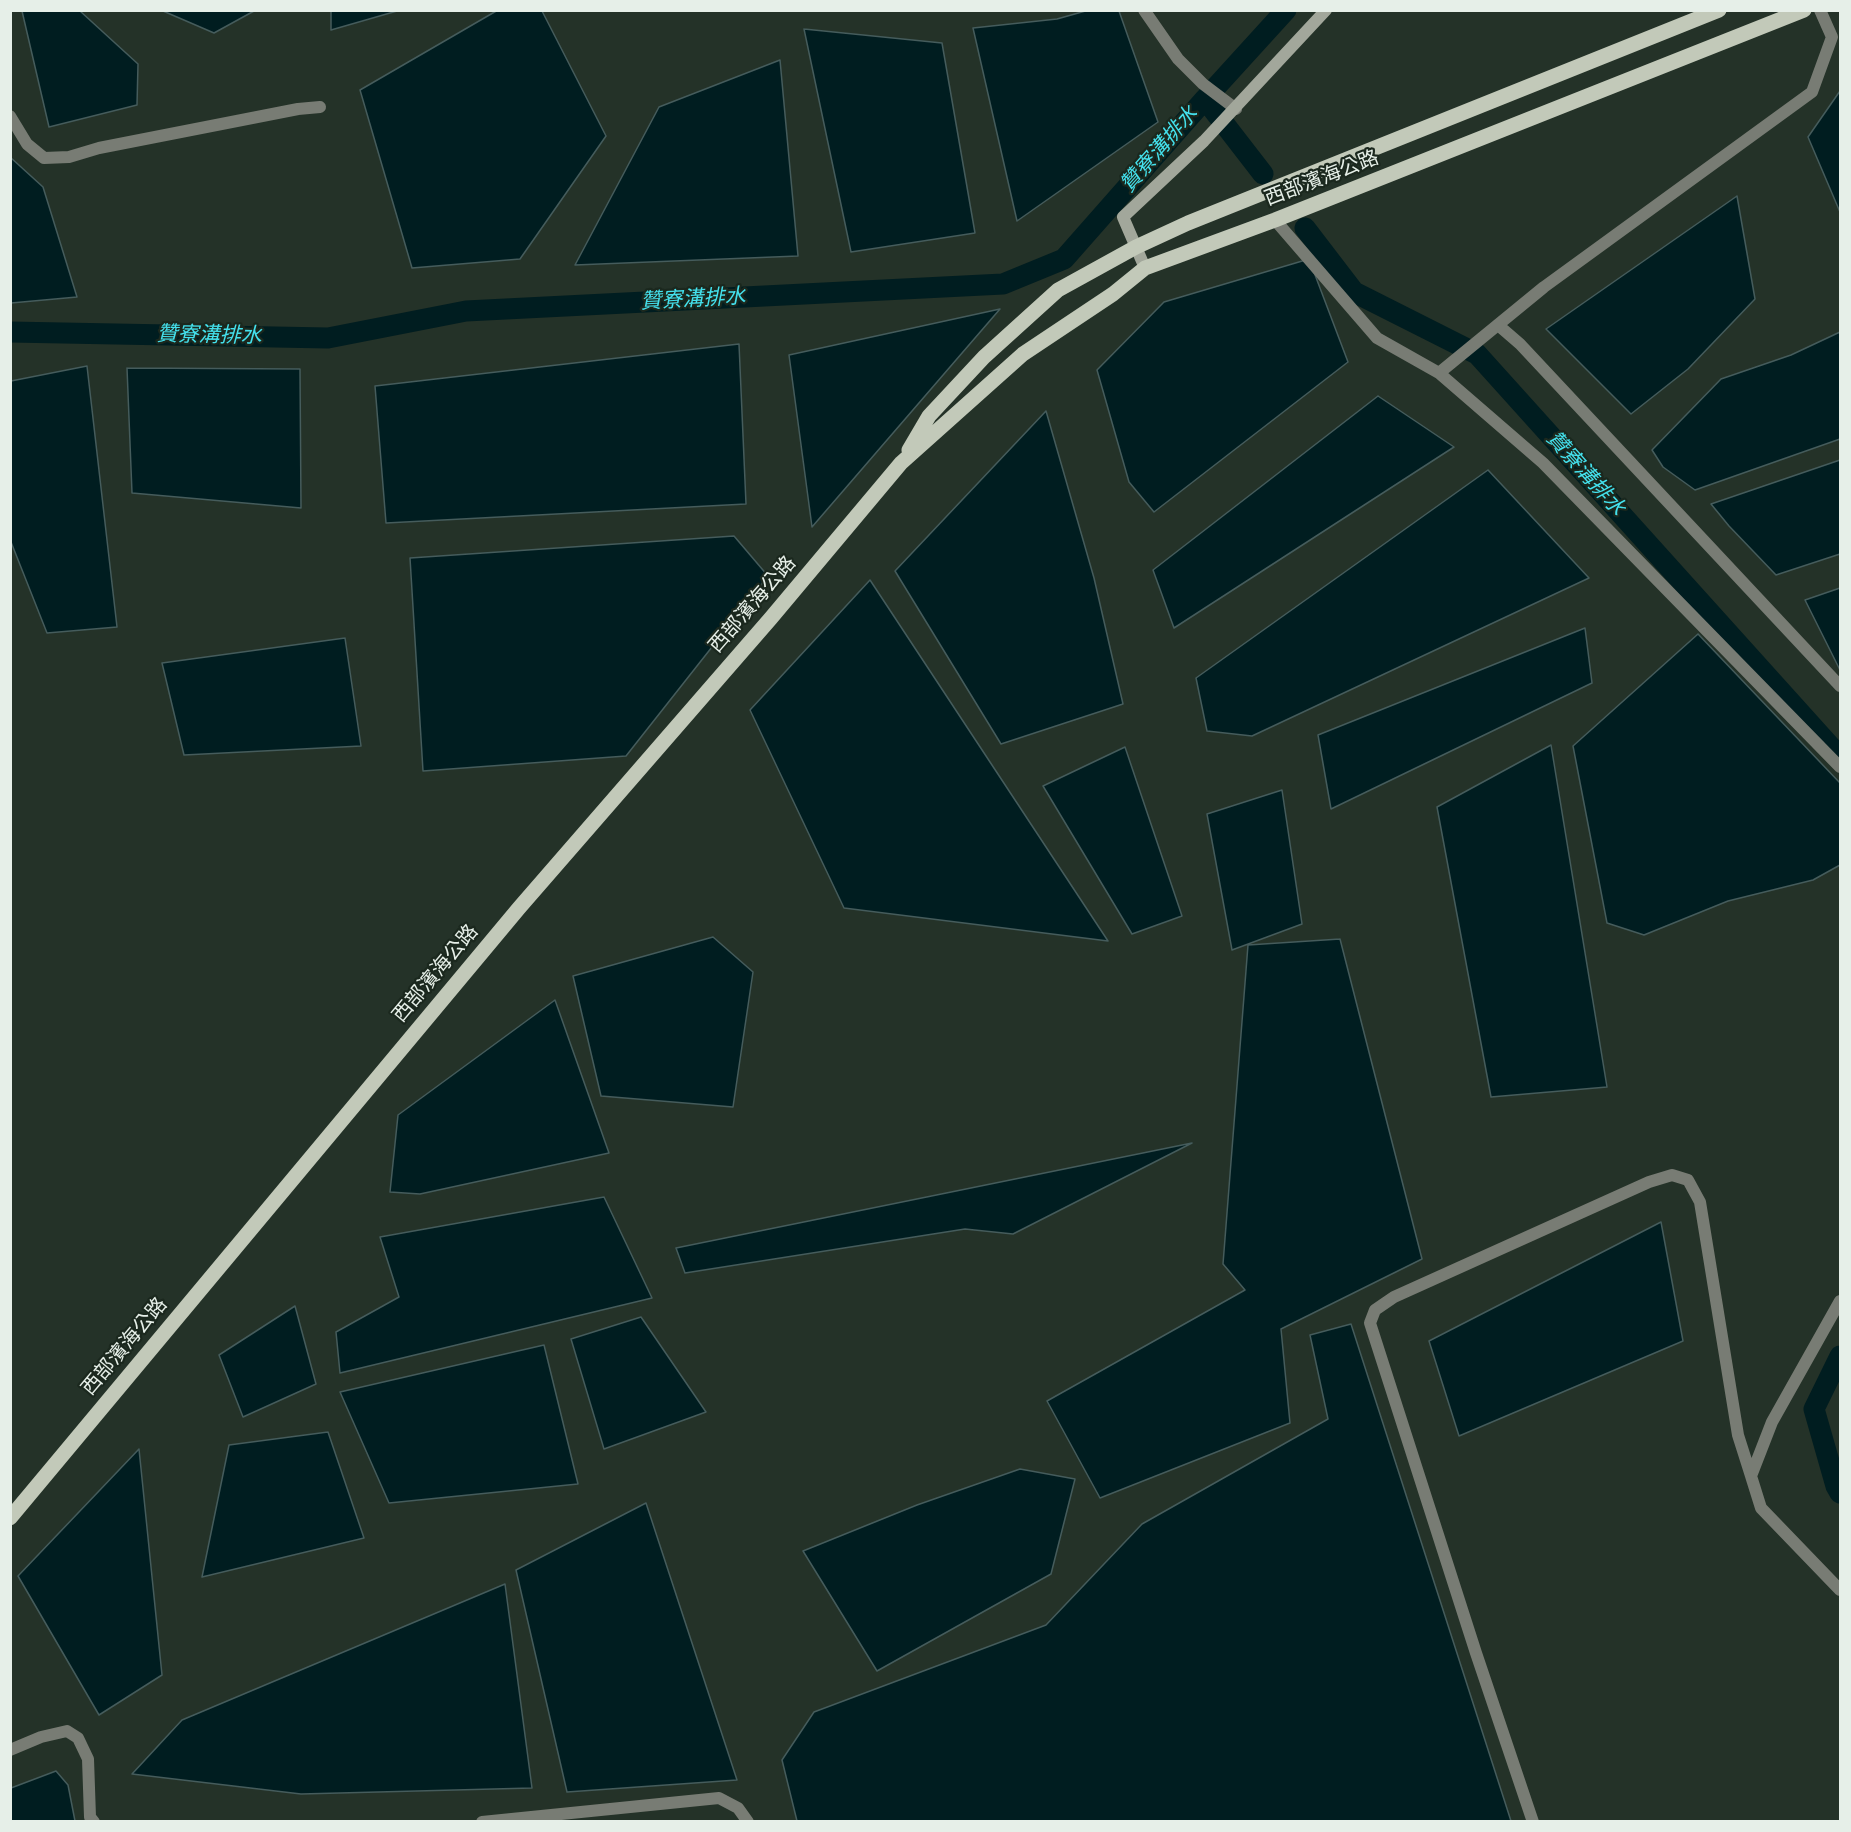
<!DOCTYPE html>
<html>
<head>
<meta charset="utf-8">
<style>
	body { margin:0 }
	#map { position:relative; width:1851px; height:1832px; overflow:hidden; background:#243228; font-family:"Varela Round",sans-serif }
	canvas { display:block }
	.frame { position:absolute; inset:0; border:12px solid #e6efe8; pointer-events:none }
</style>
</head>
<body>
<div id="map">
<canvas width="1851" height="1832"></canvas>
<div class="frame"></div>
</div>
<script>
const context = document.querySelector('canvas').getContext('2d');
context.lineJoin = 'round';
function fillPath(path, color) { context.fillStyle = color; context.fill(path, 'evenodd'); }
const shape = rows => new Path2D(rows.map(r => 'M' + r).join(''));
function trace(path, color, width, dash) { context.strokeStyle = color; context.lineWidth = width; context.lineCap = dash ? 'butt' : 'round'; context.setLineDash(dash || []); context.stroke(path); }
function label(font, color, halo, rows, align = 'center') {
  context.font = font + ' "Varela Round","Noto Sans TC",sans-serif'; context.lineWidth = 4.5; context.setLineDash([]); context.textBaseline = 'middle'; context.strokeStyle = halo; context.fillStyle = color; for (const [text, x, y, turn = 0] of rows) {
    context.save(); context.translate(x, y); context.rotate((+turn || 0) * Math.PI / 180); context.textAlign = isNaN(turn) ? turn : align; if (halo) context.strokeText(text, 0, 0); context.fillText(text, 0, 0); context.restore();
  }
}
const water = shape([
	[498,10,542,11,606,136,520,259,412,268,360,90,498,10],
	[1089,10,1119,11,1158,122,1017,221,973,28,1057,19,1089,10],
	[22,11,80,11,138,64,137,105,49,127,22,11],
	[163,11,254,10,254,11,214,33,163,11],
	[331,11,331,10,397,11,331,30,331,11],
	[804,29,942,43,975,233,851,252,804,29],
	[780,60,798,256,575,265,659,107,780,60],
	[1840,91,1840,212,1808,137,1840,91],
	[10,157,43,187,77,297,11,303,10,157],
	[1737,196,1755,299,1688,369,1631,414,1546,329,1737,196],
	[1309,259,1348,362,1154,512,1129,482,1097,370,1164,302,1309,259],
	[1000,309,812,527,789,355,1000,309],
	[1840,332,1840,439,1695,490,1663,467,1652,450,1721,379,1791,355,1840,332],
	[739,344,746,504,386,523,375,386,739,344],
	[87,366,117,627,47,633,11,542,11,381,87,366],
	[127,368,300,369,301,508,132,493,127,368],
	[1378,396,1454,447,1174,628,1153,570,1378,396],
	[1046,411,1094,578,1123,704,1001,744,895,571,1046,411],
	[1840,460,1840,554,1776,575,1729,526,1711,504,1840,460],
	[1488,470,1589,578,1252,736,1207,731,1196,678,1488,470],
	[734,536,768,576,626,756,423,771,410,558,734,536],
	[870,580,1108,941,844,908,750,710,870,580],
	[1840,588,1840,670,1805,600,1840,588],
	[1585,628,1592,683,1331,809,1318,735,1585,628],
	[1698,634,1840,783,1840,865,1813,880,1728,901,1644,935,1607,923,1573,746,1698,634],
	[345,638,361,746,184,755,162,663,345,638],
	[1551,745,1607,1087,1491,1097,1437,807,1551,745],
	[1125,747,1182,916,1132,934,1043,786,1125,747],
	[1282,790,1302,924,1232,950,1207,814,1282,790],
	[713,937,753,972,733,1107,601,1096,573,976,713,937],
	[1340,939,1422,1259,1281,1329,1290,1423,1100,1498,1047,1401,1245,1290,1223,1264,1248,945,1340,939],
	[555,1000,609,1153,420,1194,390,1192,398,1115,555,1000],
	[1192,1143,1013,1234,965,1229,685,1273,676,1248,1192,1143],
	[604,1197,652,1298,340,1373,336,1332,399,1297,380,1237,604,1197],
	[1661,1222,1683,1341,1459,1436,1429,1341,1661,1222],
	[295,1306,316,1384,243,1417,219,1355,295,1306],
	[641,1317,706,1412,604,1449,571,1339,641,1317],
	[1351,1324,1511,1821,797,1821,782,1760,814,1712,1046,1625,1142,1524,1328,1419,1310,1335,1351,1324],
	[544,1345,578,1484,389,1503,340,1392,544,1345],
	[328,1432,364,1538,202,1577,229,1445,328,1432],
	[139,1449,162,1675,99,1715,18,1576,139,1449],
	[1020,1469,1075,1479,1051,1574,877,1671,803,1551,917,1505,1020,1469],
	[646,1503,737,1780,567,1792,516,1570,646,1503],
	[505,1584,532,1788,301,1794,132,1774,182,1720,505,1584],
	[56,1771,68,1785,75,1821,11,1821,11,1788,56,1771]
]);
fillPath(water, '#001d20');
trace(water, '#455c5c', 1.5);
trace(shape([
	[1205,99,1286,10],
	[1305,228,1354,292,1477,354,1840,757],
	[10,332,328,338,466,311,1003,284,1064,259,1205,99,1263,174],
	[1840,1356,1814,1409,1836,1486,1840,1493]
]), '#001d20', 21);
trace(shape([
	[1144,10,1178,59,1203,84,1236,109],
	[1275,220,1377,338,1439,373,1543,463,1840,767],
	[1498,325,1520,344,1840,686],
	[1439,373,1544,287,1812,92,1832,37,1820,10],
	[1840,1301,1772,1422,1751,1476,1761,1508,1840,1590],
	[10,1750,41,1737,67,1731,78,1738,88,1759,90,1817,94,1822],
	[482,1822,719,1798,738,1808,748,1822],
	[1533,1822,1476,1653,1370,1323,1375,1310,1394,1297,1649,1182,1672,1175,1688,1180,1700,1202,1738,1435,1751,1476]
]), '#787c74', 12);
trace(shape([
	[10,116,27,144,44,158,69,157,99,148,298,109,320,107]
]), '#787c74', 12);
trace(shape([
	[1145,268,1123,217,1204,141,1326,10]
]), '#a2a79b', 12);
trace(shape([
	[909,450,929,416,984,357,1058,290,1136,247,1188,223,1719,10],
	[10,1518,519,908,771,618,901,463,1023,354,1113,294,1145,268,1275,220,1804,10]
]), '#c2c9b9', 15);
label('20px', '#e6efe8', '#1b281e', [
	["西部濱海公路",1322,179,-21],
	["西部濱海公路",753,605,-49],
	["西部濱海公路",436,974,-50],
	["西部濱海公路",125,1347,-50]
]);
label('italic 21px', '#44e1ed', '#1b281e', [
	["贊寮溝排水",1160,150,-49],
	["贊寮溝排水",693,300,-3],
	["贊寮溝排水",209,336,1],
	["贊寮溝排水",1585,474,48]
]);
</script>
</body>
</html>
